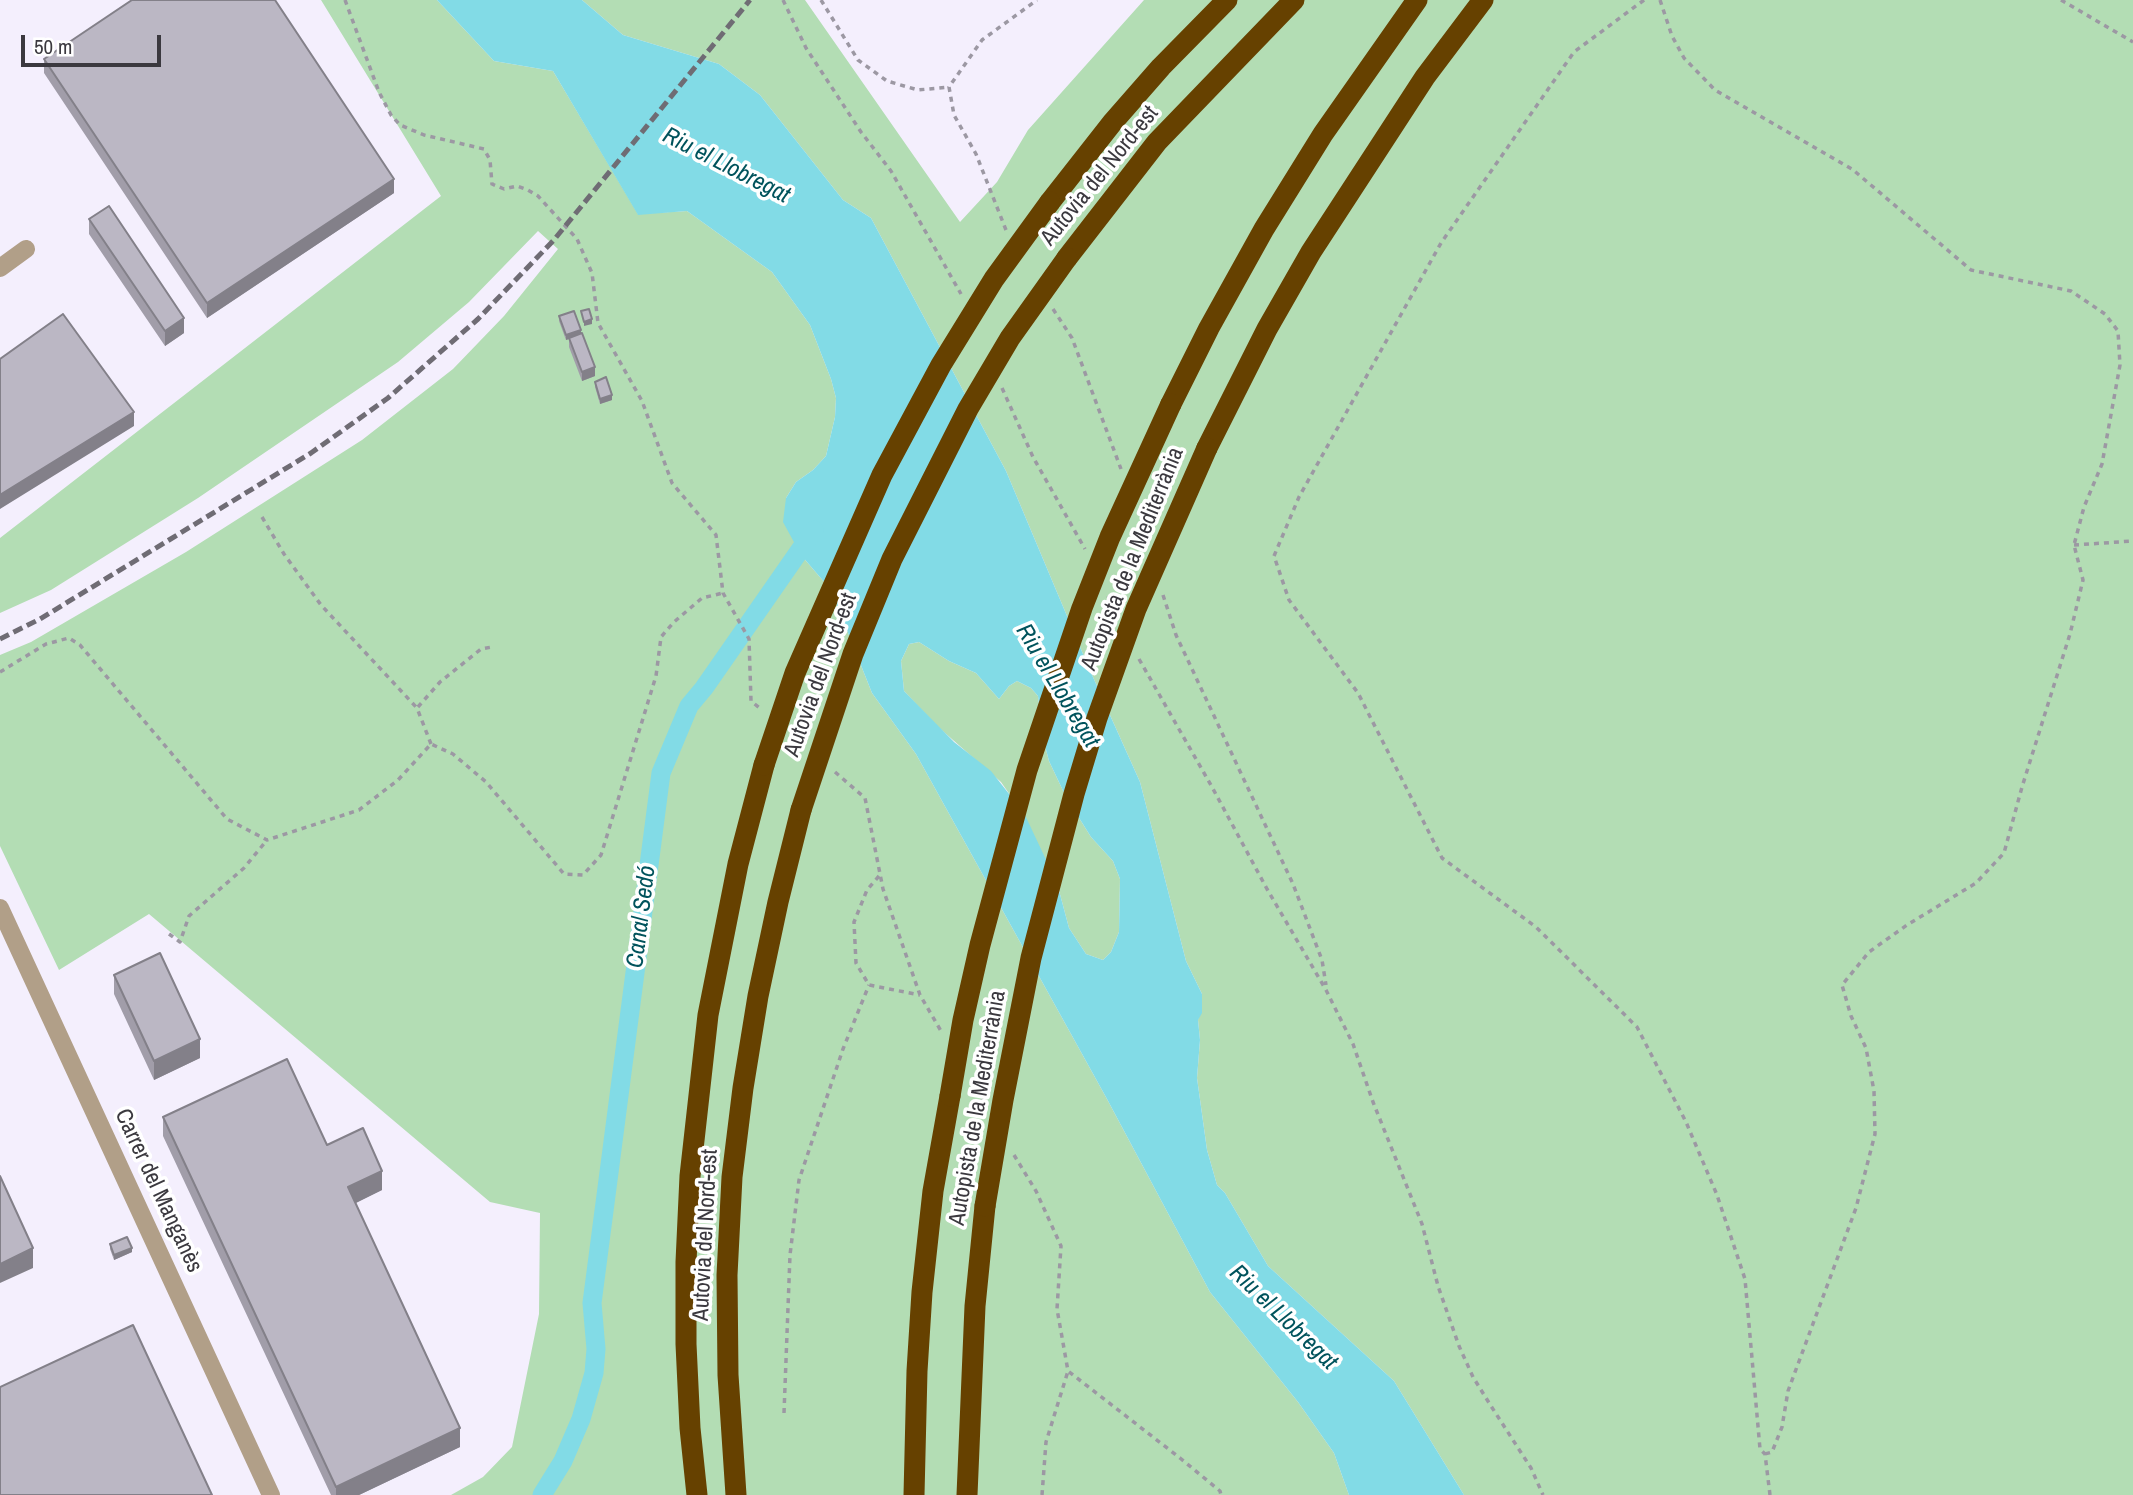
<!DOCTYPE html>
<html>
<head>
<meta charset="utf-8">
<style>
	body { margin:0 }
	#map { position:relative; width:2133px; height:1495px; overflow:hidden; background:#f4effd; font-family:"Archivo Narrow",sans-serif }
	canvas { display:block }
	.scale { position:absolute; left:21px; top:35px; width:140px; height:32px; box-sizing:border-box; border:4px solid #3b393f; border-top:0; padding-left:9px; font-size:21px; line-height:24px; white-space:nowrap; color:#3b393f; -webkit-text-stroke:5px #fff; paint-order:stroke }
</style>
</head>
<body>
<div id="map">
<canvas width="2133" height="1495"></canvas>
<div class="scale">50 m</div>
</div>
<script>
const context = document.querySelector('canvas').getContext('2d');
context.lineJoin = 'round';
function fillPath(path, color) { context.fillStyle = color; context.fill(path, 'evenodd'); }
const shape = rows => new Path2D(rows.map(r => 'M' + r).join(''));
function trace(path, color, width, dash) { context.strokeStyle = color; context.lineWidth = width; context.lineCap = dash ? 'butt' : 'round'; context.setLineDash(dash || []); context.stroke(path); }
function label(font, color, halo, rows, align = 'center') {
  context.font = font + ' "Archivo Narrow",sans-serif'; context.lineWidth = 7; context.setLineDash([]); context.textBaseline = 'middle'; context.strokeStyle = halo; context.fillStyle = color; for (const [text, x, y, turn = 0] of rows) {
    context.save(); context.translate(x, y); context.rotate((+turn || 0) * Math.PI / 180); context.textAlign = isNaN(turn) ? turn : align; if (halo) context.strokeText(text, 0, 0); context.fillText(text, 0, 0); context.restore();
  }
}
fillPath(shape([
	[321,0,437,0,494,61,553,71,638,214,687,211,772,272,810,325,831,379,836,398,835,417,826,456,813,470,796,482,786,498,793,538,801,555,831,590,872,693,916,754,1107,1099,1210,1292,1298,1402,1334,1453,1349,1495,451,1495,483,1477,512,1447,539,1314,540,1213,490,1202,149,914,59,970,0,846,0,655,31,642,186,552,362,440,453,369,504,316,558,249,538,231,469,302,398,362,198,498,51,590,0,613,0,538,441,196],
	[582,0,805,0,960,222,997,182,1028,130,1144,0,2133,0,2133,1495,1464,1495,1394,1381,1268,1266,1225,1193,1217,1185,1207,1150,1197,1078,1200,1040,1198,1020,1202,994,1186,961,1140,782,1088,666,1006,471,871,218,843,200,760,95,719,64,623,35],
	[919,642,949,661,976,673,999,699,1009,686,1017,681,1031,688,1038,696,1044,742,1049,761,1066,797,1091,837,1113,861,1120,879,1119,932,1111,952,1103,960,1086,954,1069,928,1057,883,1017,805,1001,782,937,726,904,691,901,661,909,644]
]), '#b3ddb4');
fillPath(shape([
	[437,0,582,0,623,35,719,64,760,95,843,200,871,218,1006,471,1088,666,1140,782,1186,961,1202,994,1202,1013,1198,1020,1200,1040,1197,1078,1207,1150,1217,1185,1225,1193,1268,1266,1394,1381,1464,1495,1349,1495,1334,1453,1298,1402,1210,1292,1107,1099,916,754,872,693,831,590,801,555,783,522,786,498,796,482,813,470,826,456,835,417,836,398,831,379,810,325,772,272,687,211,638,215,553,71,494,61],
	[919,642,949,661,976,673,999,699,1009,686,1017,681,1031,688,1038,696,1044,742,1049,761,1066,797,1091,837,1113,861,1120,879,1119,932,1111,952,1103,960,1086,954,1069,928,1057,883,1024,813,991,771,954,742,904,691,901,661,909,644]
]), '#82dbe6');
trace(shape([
	[542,1495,563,1461,581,1419,594,1373,596,1349,592,1303,661,773,689,706,704,688,814,530]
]), '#82dbe6', 19);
trace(shape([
	[345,0,379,92,391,115,400,125,424,135,484,149,490,160,492,184,504,189,517,186,528,190,538,196,577,239,592,273,598,323,642,401,672,483,716,535,723,593,749,639,751,701,762,710],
	[783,0,806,48,861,132,891,171,961,294],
	[821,0,858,60,887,81,918,90,949,87],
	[1644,0,1574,52,1441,243,1299,497,1274,556,1289,600,1358,693,1442,858,1536,927,1637,1027,1686,1122,1717,1195,1745,1279,1760,1449,1765,1454,1770,1495],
	[1660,0,1672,36,1684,58,1715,90,1852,169,1971,270,2071,291,2105,314,2118,331,2120,365,2102,464,2084,507,2074,545,2083,580,2070,634,2022,787,2004,853,1976,883,1907,925,1869,952,1842,985,1851,1016,1866,1048,1874,1091,1875,1134,1856,1208,1788,1391,1782,1427,1772,1452,1765,1454],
	[2061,0,2133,42],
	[1006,230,976,154,954,115,949,87,982,40,1037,0],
	[1053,309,1072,338,1121,469],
	[1002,388,1033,457,1085,549],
	[262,517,284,554,321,605,417,708],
	[1139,523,1145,542],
	[2074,545,2133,541],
	[1163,595,1176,635,1293,884,1322,960,1326,985],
	[1108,596,1116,612],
	[1139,659,1212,787,1267,889,1326,990,1353,1044,1373,1102,1422,1224,1438,1286,1459,1346,1473,1377,1491,1406,1531,1468,1543,1495],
	[0,672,46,644,69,638,80,645,227,819,267,840,359,810,398,780,431,744,453,754,486,782,564,874,583,875,601,855,656,676,661,637,674,622,702,598,723,593],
	[431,744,417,708,440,682,481,649,492,647],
	[835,772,865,798,883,889,920,995,941,1031],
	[879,876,867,890,854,922,856,963,869,985,920,995],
	[169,934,180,942,189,916,244,868,267,840],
	[971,1082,984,1103],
	[1014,1155,1036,1191,1061,1246,1057,1309,1068,1371,1180,1458,1220,1491,1221,1495],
	[784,1413,790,1255,799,1180,843,1049,869,985],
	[1042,1495,1046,1442,1068,1371]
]), '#9c98a3', 3.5, [5, 5]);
trace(shape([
	[0,268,26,249],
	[0,908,271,1495]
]), '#b19f88', 18);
trace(shape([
	[1050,202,1112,123,1161,67,1227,0],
	[1067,258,1157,142,1294,0],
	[1171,404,1209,328,1264,229,1323,134,1417,0],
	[1207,448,1267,329,1311,252,1425,77,1483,0],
	[697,1495,690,1428,686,1344,686,1262,690,1176,708,1015,738,864,764,765],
	[736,1495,728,1375,727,1275,732,1177,743,1088,758,996,778,902,801,810],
	[914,1495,917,1371,922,1292,933,1191,950,1096],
	[967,1495,975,1306,985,1206]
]), '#664100', 21);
trace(shape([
	[0,639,40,619,311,453,388,398,478,319,553,241,750,0]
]), '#6f6c74', 5, [10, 5]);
trace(shape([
	[764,765,795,673,882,475,941,365,994,279,1050,202],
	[801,810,853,654,892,559,968,409,1010,338,1067,258],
	[950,1096,963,1020,980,945,1027,770,1082,608,1110,537,1171,404],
	[985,1206,1003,1100,1031,958,1074,794,1097,718,1136,609,1207,448]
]), '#664100', 21);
fillPath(shape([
	[44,59,394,193,207,318,44,73],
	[89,219,184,333,165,346,89,234],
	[559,316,581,333,595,376,582,381,569,347,569,339,566,340,559,321],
	[595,382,612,400,600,404,595,387],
	[114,975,200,1058,154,1080,114,994],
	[163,1117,327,1145,382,1190,355,1203,460,1447,359,1495,331,1495,163,1136],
	[110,1244,132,1252,114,1260,110,1249]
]), '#a19da9');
fillPath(shape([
	[394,179,394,193,207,318,207,303],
	[184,318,184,333,165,346,165,331],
	[592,319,592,324,584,326,584,322],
	[581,330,581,335,566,340,566,335],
	[595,367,595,376,582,381,582,372],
	[612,395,612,400,600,404,600,399],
	[134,412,134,426,0,509,0,495],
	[200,1039,200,1058,154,1080,154,1061],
	[382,1171,382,1190,348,1207,348,1187],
	[33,1248,33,1268,0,1283,0,1264],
	[132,1248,132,1252,114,1260,114,1255],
	[460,1428,460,1447,359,1495,336,1495,336,1487]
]), '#838089');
const building = shape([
	[132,0,275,0,394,179,207,303,44,59,132,0],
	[109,206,184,318,165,331,89,219,109,206],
	[589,309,592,319,584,322,581,311,589,309],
	[574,311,581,330,566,335,559,316,574,311],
	[63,314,134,412,0,495,0,359,63,314],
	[582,333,595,367,582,372,569,338,582,333],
	[606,377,612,395,600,399,595,382,606,377],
	[160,953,200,1039,154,1061,114,975,160,953],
	[287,1059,327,1145,363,1128,382,1171,348,1187,460,1428,336,1487,163,1117,287,1059],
	[0,1176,33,1248,0,1264,0,1176],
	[127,1237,132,1248,114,1255,110,1244,127,1237],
	[133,1325,212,1495,0,1495,0,1387,133,1325]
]);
fillPath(building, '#bbb7c4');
trace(building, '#838089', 2);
label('23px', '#3b393f', '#fff', [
	["Autovia del Nord-est",1100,176,-51],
	["Autopista de la Mediterrània",1133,559,-68],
	["Autovia del Nord-est",821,675,-70],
	["Autopista de la Mediterrània",978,1108,-80],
	["Carrer del Manganès",158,1191,65],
	["Autovia del Nord-est",706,1235,-87]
]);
label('italic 24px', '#00535c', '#fff', [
	["Riu el Llobregat",726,166,27],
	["Riu el Llobregat",1057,686,59],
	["Canal Sedó",642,917,-83],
	["Riu el Llobregat",1283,1318,44]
]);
</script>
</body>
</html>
